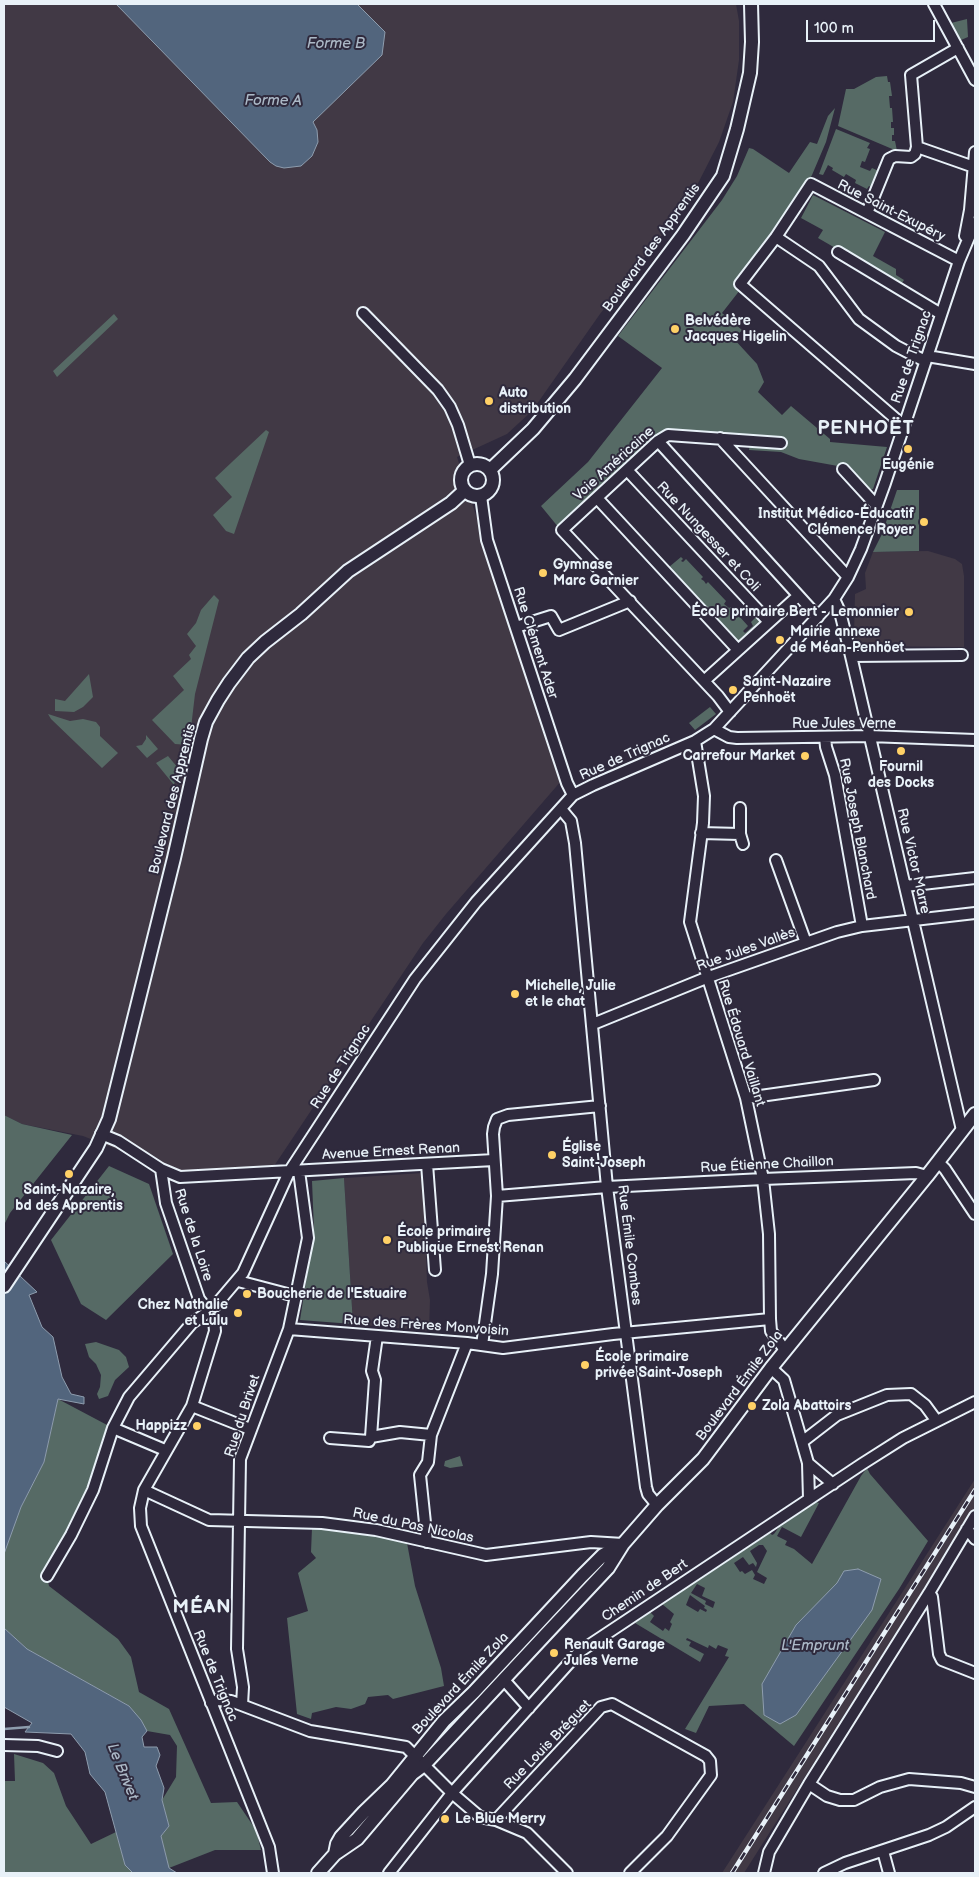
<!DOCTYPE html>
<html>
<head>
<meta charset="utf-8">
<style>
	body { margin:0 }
	#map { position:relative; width:979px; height:1877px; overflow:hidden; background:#2f2a3d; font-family:"Balsamiq Sans",sans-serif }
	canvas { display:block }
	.frame { position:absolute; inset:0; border:5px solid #e8f1f8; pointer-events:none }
	.scale { position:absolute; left:806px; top:20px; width:129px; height:22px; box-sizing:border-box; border:2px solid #e8f1f8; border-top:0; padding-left:6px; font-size:15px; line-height:18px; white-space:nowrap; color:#e8f1f8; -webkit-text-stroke:4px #2f2a3d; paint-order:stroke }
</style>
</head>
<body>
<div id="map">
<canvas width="979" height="1877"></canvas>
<div class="frame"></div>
<div class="scale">100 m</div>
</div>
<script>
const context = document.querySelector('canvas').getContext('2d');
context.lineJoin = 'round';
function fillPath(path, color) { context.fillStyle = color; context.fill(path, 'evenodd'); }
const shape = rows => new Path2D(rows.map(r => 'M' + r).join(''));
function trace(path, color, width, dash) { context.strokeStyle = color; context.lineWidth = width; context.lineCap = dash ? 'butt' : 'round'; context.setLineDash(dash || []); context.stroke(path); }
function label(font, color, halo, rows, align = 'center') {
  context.font = font + ' "Balsamiq Sans",sans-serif'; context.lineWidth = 4; context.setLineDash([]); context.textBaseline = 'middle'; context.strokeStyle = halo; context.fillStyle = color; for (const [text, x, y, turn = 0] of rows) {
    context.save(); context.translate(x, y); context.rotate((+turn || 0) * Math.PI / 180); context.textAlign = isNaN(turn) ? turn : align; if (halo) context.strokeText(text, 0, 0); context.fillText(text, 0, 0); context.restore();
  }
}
fillPath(shape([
	[4,4,736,4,739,21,739,60,733,102,719,142,689,201,600,314,532,411,507,434,457,457,562,780,446,914,423,943,274,1166,175,1172,83,1136,22,1124,4,1115],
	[928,551,955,559,962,564,964,576,964,647,856,646,854,635,855,594,866,589,865,573,873,552],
	[423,1173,427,1282,430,1300,429,1331,353,1324,344,1178],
	[975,1479,975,1508,744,1873,722,1873]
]), '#413945');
fillPath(shape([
	[967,19,968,37,961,40,951,23],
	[887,76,888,82,890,82,892,96,889,96,890,108,892,108,893,122,891,122,891,128,894,128,894,135,892,135,892,141,895,141,897,151,838,126,846,89,854,89,876,77],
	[835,108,826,142,812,175,795,204,738,281,740,290,722,313,742,330,734,339,757,364,764,382,758,392,782,415,791,406,830,439,830,442,887,447,873,489,868,490,849,468,799,459,781,452,749,450,750,445,668,432,559,528,541,506,588,462,662,368,618,336,722,200,737,176,749,148,753,149,789,173,810,142,817,144,828,116],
	[836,129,870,143,867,148,870,149,865,162,862,161,860,167,870,171,872,168,881,172,874,189,869,186,867,189,855,183,856,180,846,174,844,177,832,170,833,168,828,165,823,175,819,174],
	[813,195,885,232,873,256,896,269,896,275,904,280,900,286,891,280,892,277,890,276,889,279,818,238,823,230,801,218],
	[114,314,118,319,57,377,53,371],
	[266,430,269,432,234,534,226,531,213,515,232,497,215,478],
	[897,490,919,490,919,551,873,552,882,534],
	[681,557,683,559,681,561,683,562,686,559,703,577,701,579,704,581,706,584,708,582,726,601,724,604,729,608,731,607,748,626,743,631,745,633,753,626,751,622,756,617,762,622,739,643,669,567],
	[214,595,219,600,195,694,189,745,175,744,152,720,184,690,173,676,191,659,189,655,196,646,187,634,196,623,201,610],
	[89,674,93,697,83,707,74,712,55,711,55,699,65,701],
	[710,707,716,714,695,730,689,723],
	[48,714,70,721,83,719,96,722,100,727,100,736,118,753,102,768,51,719],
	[146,735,158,749,147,758,136,746,142,745,146,739],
	[168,756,178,768,174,785,156,763],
	[4,1115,22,1124,72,1135,10,1213,4,1225],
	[109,1166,149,1184,173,1254,106,1320,81,1304,51,1240],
	[344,1178,353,1324,300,1320,314,1230,312,1181],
	[96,1342,119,1350,126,1357,129,1367,115,1380,108,1396,99,1399,97,1394,100,1387,101,1375,96,1364,89,1357,85,1344],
	[58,1399,109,1426,91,1490,47,1576,49,1586,118,1639,131,1657,139,1692,169,1709,211,1803,237,1802,256,1830,261,1850,215,1850,169,1868,161,1836,169,1826,162,1800,176,1777,177,1746,170,1735,147,1731,129,1706,27,1649,4,1628,4,1554,5,1547,21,1507,44,1462],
	[460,1456,463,1466,450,1468,444,1466,445,1461],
	[867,1468,870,1474,928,1541,899,1589,794,1746,744,1704,709,1706,696,1733,685,1729,729,1657,725,1656,728,1649,718,1645,716,1649,709,1645,708,1648,687,1638,686,1640,691,1642,689,1646,704,1654,700,1662,635,1623,650,1612,654,1616,650,1622,663,1631,665,1628,669,1631,672,1624,670,1622,674,1614,662,1604,770,1533,772,1535,774,1534,779,1527,816,1502,819,1503,801,1537,782,1527,777,1536,787,1541,785,1545,794,1549,812,1564,861,1476],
	[759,1545,763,1545,767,1551,757,1572,767,1578,764,1584,753,1579,755,1575,752,1570,745,1574,742,1571,740,1572,734,1563,743,1557,749,1565,753,1563,756,1567,757,1563,750,1551],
	[697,1584,705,1588,702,1596,715,1602,713,1608,705,1604,706,1601,691,1593],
	[690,1595,705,1606,704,1608,707,1610,706,1612,700,1609,698,1612,686,1605],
	[312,1528,378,1536,407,1543,415,1586,441,1668,444,1686,393,1699,388,1695,368,1697,365,1704,351,1709,336,1707,312,1713,311,1719,297,1714,287,1618,308,1611,298,1573,316,1558,311,1552],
	[14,1754,43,1763,54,1773,66,1806,91,1844,116,1832,125,1865,133,1873,4,1873,4,1781,15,1781]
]), '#566a65');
const water = shape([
	[116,4,357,4,385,32,382,55,313,122,317,130,318,142,312,156,301,166,284,168,276,166,270,162,116,4],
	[4,1261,37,1292,29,1295,42,1327,53,1337,62,1377,71,1394,84,1397,84,1404,58,1399,44,1462,21,1507,4,1554,4,1261],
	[858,1569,881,1579,872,1610,796,1715,780,1724,764,1715,762,1684,796,1625,837,1583,844,1571,858,1569],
	[4,1628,27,1649,129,1706,141,1720,147,1731,142,1737,144,1747,157,1747,160,1755,156,1766,164,1788,162,1800,169,1826,161,1836,169,1868,177,1873,133,1873,125,1865,105,1792,90,1774,85,1752,71,1734,25,1732,32,1723,4,1707,4,1628]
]);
fillPath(water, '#52657d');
trace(water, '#8e9dae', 1);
trace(shape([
	[4,1729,29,1727]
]), '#8e9dae', 2.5);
const minor = shape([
	[934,4,975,80],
	[958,48,911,75,917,147,974,167],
	[867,213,889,159,895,156,911,157,915,154,917,147],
	[965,236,970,210,975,152],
	[776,237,819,266,859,319,896,346,925,361],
	[838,252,941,314],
	[363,313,438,390,450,407,458,425,470,465],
	[927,356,975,364],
	[904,426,740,284,776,237,811,184,959,261],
	[720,438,848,577],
	[658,441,818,617],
	[843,469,876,505],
	[628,471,769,622],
	[481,496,487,540,567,783,573,795],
	[597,498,738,650],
	[834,599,840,612,851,656,962,1130],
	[516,627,551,616,559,630,630,601],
	[851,656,962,655],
	[704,681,798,596],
	[730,712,718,696,562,530,658,441,668,435,781,443],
	[714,729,729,737,737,738,869,736,975,740],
	[825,737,826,747,835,775,862,926],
	[695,741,704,796,703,823,690,922,746,1098,763,1179,769,1234,770,1319,771,1331,785,1350],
	[740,808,740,834,743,844],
	[561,809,571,821,575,843,607,1187,646,1487,648,1494,657,1505],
	[701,833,740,834],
	[776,860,806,943],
	[905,886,975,878],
	[593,1024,706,978,837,932,862,926,975,913],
	[746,1098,874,1080],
	[600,1106,508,1115,497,1119,494,1127,493,1134,497,1196,607,1187,763,1179,916,1173,927,1176],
	[101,1134,118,1141,161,1169,180,1177,494,1160],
	[938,1162,945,1169,975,1214],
	[427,1164,435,1270],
	[161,1169,166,1203,199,1299,206,1308],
	[238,1281,295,1296],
	[215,1306,243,1273,289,1172,415,979,476,902,573,795,593,785,695,741,714,729,834,599,848,577,861,549,885,483,959,261,975,223],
	[214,1320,215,1331,192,1406,144,1490,140,1508,141,1526,269,1847,273,1873],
	[289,1329,467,1343,503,1348,613,1334,770,1319],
	[482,1345,492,1274,497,1196],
	[771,1368,784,1380,802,1442,808,1463,809,1499],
	[192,1406,250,1429],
	[113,1428,165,1450],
	[371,1437,375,1380,372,1371,377,1336],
	[330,1438,369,1441,371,1437,400,1432,431,1435],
	[802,1442,837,1415,887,1395,911,1394,925,1405,936,1420],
	[808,1463,833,1484],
	[144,1490,209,1520,322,1523,376,1530,486,1555,591,1542,623,1544],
	[967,1529,975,1539],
	[427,1542,420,1475,428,1462,431,1435,467,1343],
	[47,1576,71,1535,93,1490,113,1428,129,1397,192,1323,204,1315],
	[929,1593,932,1597,939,1654,942,1660,975,1673],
	[504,1680,529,1708],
	[211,1703,218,1700,231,1701,310,1731,406,1747,452,1793,480,1817,496,1820,601,1707,612,1704,706,1756,710,1761,711,1775,667,1836,630,1873],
	[242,1705,243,1687,237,1649,240,1459,289,1329,308,1238,299,1171],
	[4,1745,38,1746,57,1751],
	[809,1784,827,1796,840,1800,854,1800,880,1787,909,1779,961,1783,975,1787],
	[496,1820,527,1833,567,1873],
	[883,1851,889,1873],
	[389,1873,452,1793,579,1652,862,1464,903,1438,975,1402],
	[764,1873,769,1852,809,1784,929,1593,975,1516],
	[824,1873,845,1863,929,1835,946,1827,975,1807]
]);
const major = shape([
	'461 480a16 16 0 1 1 32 0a16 16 0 1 1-32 0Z',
	[490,470,533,429,575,379,683,235,723,176,737,129,750,73,752,42,751,4],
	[4,1286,96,1148,109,1119,174,858,201,739,206,722,218,700,229,683,248,658,265,642,301,614,348,571,451,503,464,491],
	[335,1854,337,1844,341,1837,364,1812,392,1785,444,1721,474,1692,582,1576,603,1555,619,1546],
	[318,1873,335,1854,357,1839,412,1774,424,1765,547,1633,608,1568,623,1544,657,1505,703,1459,771,1368,927,1176,975,1114]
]);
trace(minor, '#e8f1f8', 14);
trace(major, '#e8f1f8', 16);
trace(minor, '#2f2a3d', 10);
trace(major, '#2f2a3d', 12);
const rail = shape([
	[732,1873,975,1490]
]);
trace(rail, '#e8f1f8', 4.5);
trace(rail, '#2f2a3d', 2.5, [8]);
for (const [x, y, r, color] of [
	[675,329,5,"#ffd166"],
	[489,401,5,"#ffd166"],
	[908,449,5,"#ffd166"],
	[924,522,5,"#ffd166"],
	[543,573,5,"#ffd166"],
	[909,612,5,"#ffd166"],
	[780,640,5,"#ffd166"],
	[733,690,5,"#ffd166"],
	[901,751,5,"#ffd166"],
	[805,756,5,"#ffd166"],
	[515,994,5,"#ffd166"],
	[552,1155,5,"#ffd166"],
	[69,1174,5,"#ffd166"],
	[387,1240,5,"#ffd166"],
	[247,1294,5,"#ffd166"],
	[238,1313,5,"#ffd166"],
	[585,1365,5,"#ffd166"],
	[752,1406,5,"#ffd166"],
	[197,1426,5,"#ffd166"],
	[554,1653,5,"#ffd166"],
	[445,1819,5,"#ffd166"]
]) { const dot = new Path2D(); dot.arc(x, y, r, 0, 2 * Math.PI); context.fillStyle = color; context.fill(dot); trace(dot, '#2f2a3d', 2); }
label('14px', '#e8f1f8', '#2f2a3d', [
	["Rue Saint-Exupéry",891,211,27],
	["Boulevard des Apprentis",652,248,-54],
	["Rue de Trignac",912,357,-71],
	["Voie Américaine",614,464,-42],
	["Rue Nungesser et Coli",708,537,47],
	["Rue Clément Ader",535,643,72],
	["Rue Jules Verne",844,724],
	["Rue de Trignac",625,757,-24],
	["Boulevard des Apprentis",173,799,-76],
	["Rue Joseph Blanchard",857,829,79],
	["Rue Victor Marre",913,861,77],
	["Rue Jules Vallès",746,950,-20],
	["Rue Édouard Vaillant",741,1043,73],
	["Rue de Trignac",341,1067,-57],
	["Avenue Ernest Renan",391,1152,-3],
	["Rue Étienne Chaillon",767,1165,-3],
	["Rue de la Loire",193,1235,72],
	["Rue Émile Combes",629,1245,83],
	["Rue des Frères Monvoisin",426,1326,4],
	["Boulevard Émile Zola",740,1386,-53],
	["Rue du Brivet",243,1416,-72],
	["Rue du Pas Nicolas",413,1526,12],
	["Chemin de Bert",645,1591,-34],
	["Rue de Trignac",215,1676,68],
	["Boulevard Émile Zola",461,1684,-47],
	["Rue Louis Bréguet",548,1745,-46]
]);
label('bold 14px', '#e8f1f8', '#2f2a3d', [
	["Belvédère",685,321],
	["Jacques Higelin",685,337],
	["Auto",499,393],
	["distribution",499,409],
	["Eugénie",908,465,"center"],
	["Institut Médico-Éducatif",914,514,"right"],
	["Clémence Royer",914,530,"right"],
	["Gymnase",553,565],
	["Marc Garnier",553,581],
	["École primaire Bert - Lemonnier",899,612,"right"],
	["Mairie annexe",790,632],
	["de Méan-Penhöet",790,648],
	["Saint-Nazaire",743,682],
	["Penhoët",743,698],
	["Carrefour Market",795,756,"right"],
	["Fournil",901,767,"center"],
	["des Docks",901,783,"center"],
	["Michelle, Julie",525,986],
	["et le chat",525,1002],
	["Église",562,1147],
	["Saint-Joseph",562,1163],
	["Saint-Nazaire,",69,1190,"center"],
	["bd des Apprentis",69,1206,"center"],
	["École primaire",397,1232],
	["Publique Ernest Renan",397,1248],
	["Boucherie de l'Estuaire",257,1294],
	["Chez Nathalie",228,1305,"right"],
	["et Lulu",228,1321,"right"],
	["École primaire",595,1357],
	["privée Saint-Joseph",595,1373],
	["Zola Abattoirs",762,1406],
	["Happizz",187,1426,"right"],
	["Renault Garage",564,1645],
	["Jules Verne",564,1661],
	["Le Blue Merry",455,1819]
], 'left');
label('italic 15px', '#acb9c7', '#2f2a3d', [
	["Forme B",336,44],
	["Forme A",273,101],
	["L'Emprunt",815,1646],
	["Le Brivet",122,1772,68]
]);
context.letterSpacing = '1px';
label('bold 19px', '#e8f1f8', '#2f2a3d', [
	["PENHOËT",866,429],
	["MÉAN",202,1608]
]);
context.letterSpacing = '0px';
</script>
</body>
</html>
